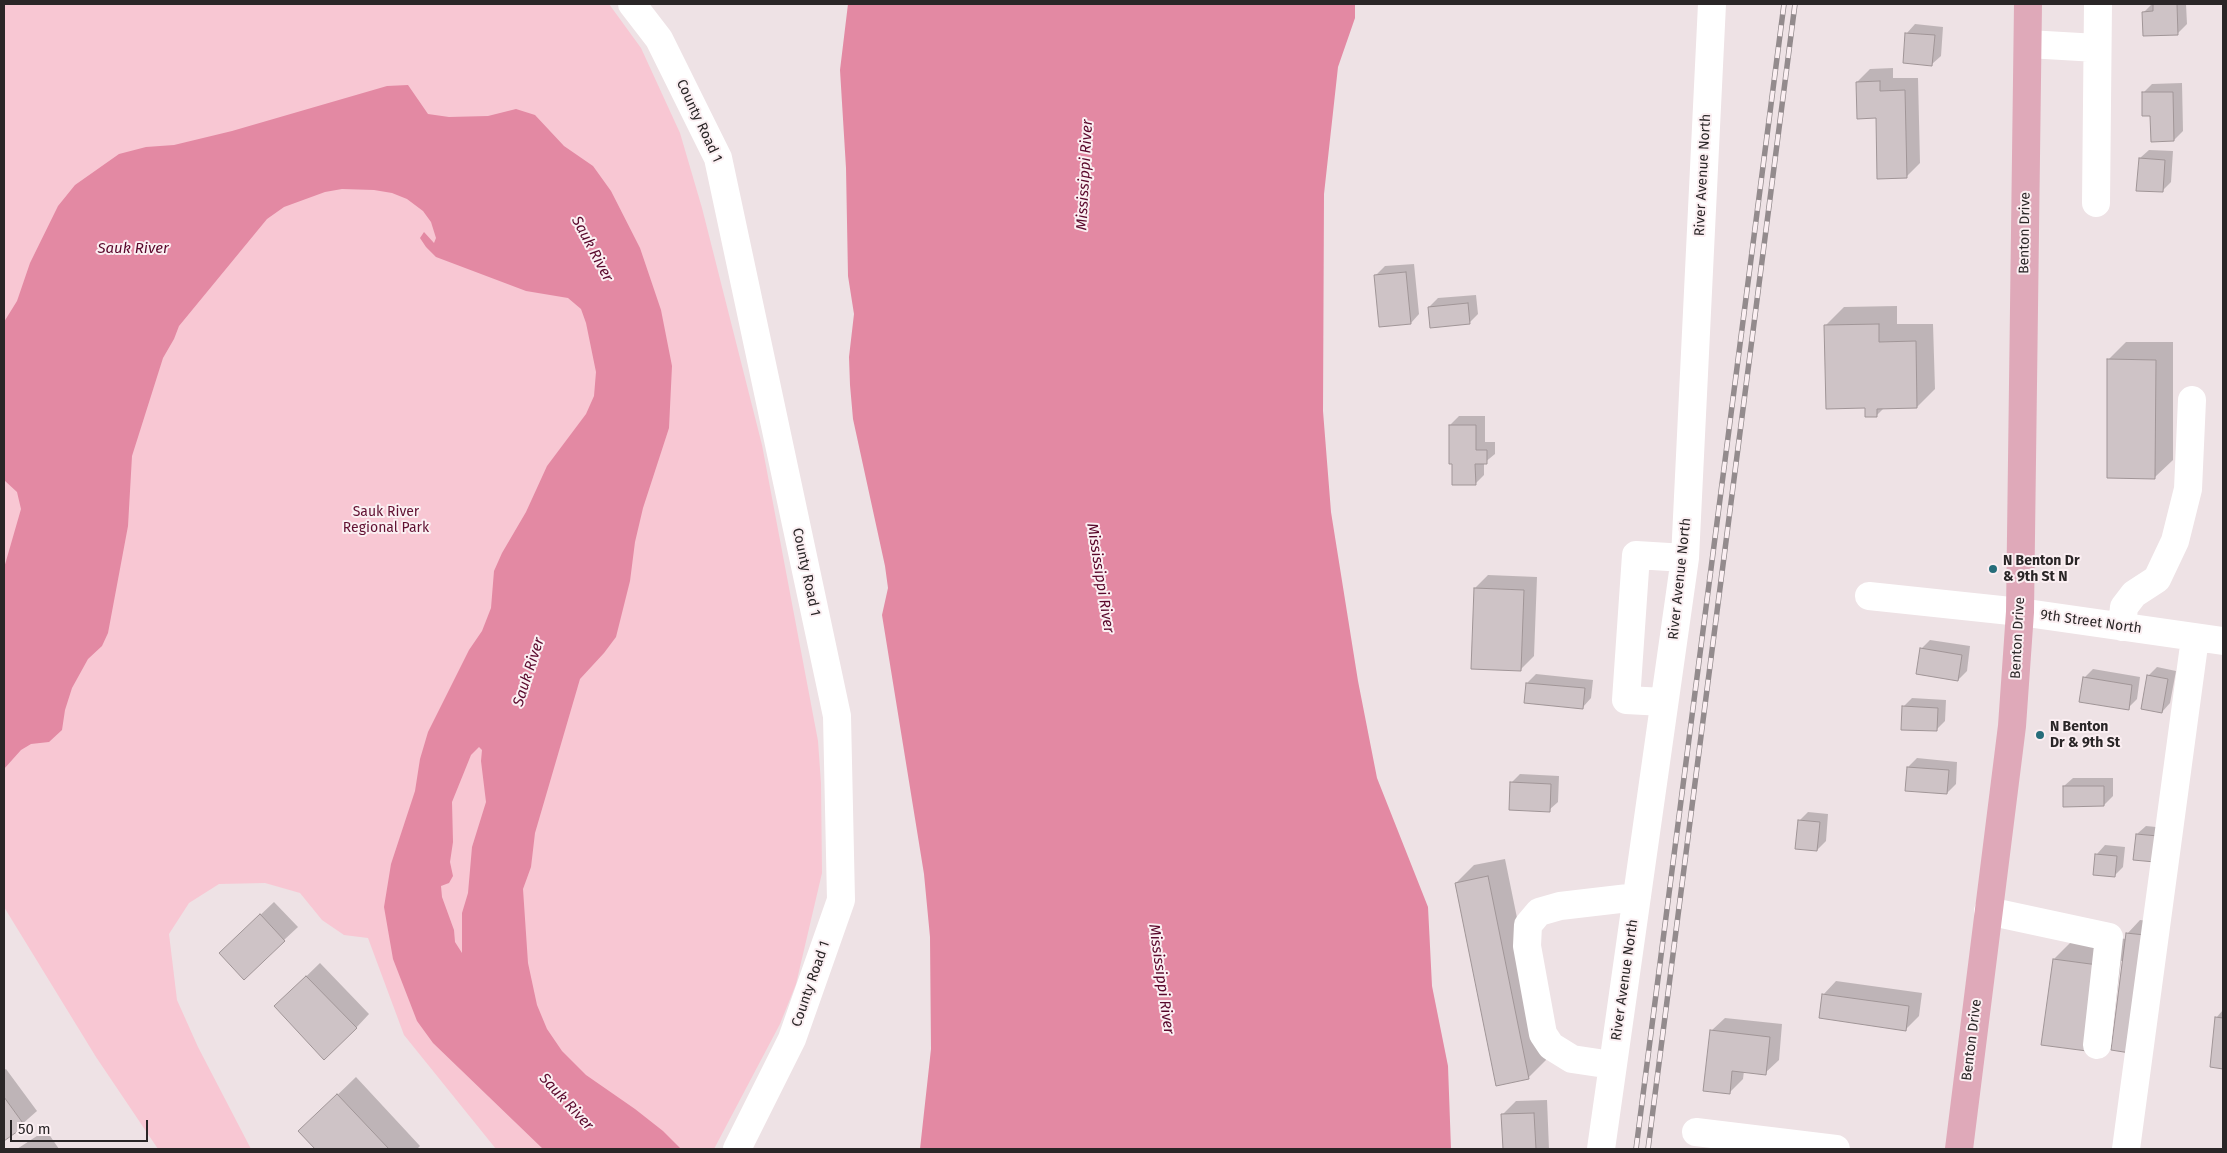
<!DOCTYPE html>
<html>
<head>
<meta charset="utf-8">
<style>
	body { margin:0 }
	#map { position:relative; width:2227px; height:1153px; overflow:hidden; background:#eee2e5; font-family:"Fira Sans",sans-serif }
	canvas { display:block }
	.frame { position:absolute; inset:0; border:5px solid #2a2627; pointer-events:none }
	.scale { position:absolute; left:10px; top:1120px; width:138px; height:22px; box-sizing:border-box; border:2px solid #2a2627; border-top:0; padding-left:6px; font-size:15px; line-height:18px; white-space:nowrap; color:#2a2627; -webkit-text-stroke:4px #fbeff2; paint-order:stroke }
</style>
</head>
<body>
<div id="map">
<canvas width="2227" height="1153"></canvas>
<div class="frame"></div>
<div class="scale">50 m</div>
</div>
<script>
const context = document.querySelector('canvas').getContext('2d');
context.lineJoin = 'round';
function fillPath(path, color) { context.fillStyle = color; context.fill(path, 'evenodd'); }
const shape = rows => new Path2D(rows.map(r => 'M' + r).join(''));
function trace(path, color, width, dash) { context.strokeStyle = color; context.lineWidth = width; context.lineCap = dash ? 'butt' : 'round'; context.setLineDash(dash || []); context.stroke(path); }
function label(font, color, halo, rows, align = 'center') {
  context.font = font + ' "Fira Sans",sans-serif'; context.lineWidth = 4; context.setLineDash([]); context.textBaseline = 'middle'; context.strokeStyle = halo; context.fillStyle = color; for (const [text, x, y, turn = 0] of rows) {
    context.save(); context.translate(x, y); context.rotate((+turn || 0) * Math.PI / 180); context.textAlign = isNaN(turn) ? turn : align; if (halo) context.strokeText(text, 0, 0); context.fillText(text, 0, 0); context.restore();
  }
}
fillPath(shape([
	[4,4,609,4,641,48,680,133,702,208,762,445,818,741,821,783,822,873,796,984,780,1024,714,1149,496,1149,404,1035,368,938,344,935,322,920,300,893,265,883,219,884,189,903,169,934,177,1000,198,1047,251,1149,158,1149,96,1057,4,907]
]), '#f8c7d3');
fillPath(shape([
	[848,4,1355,4,1355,18,1338,67,1324,194,1323,411,1331,512,1358,681,1377,778,1428,907,1432,986,1448,1066,1451,1149,920,1149,931,1049,930,937,924,874,882,615,888,588,885,566,853,419,850,385,849,357,854,314,848,276,846,168,840,70],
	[408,85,428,114,449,117,488,116,516,109,535,115,564,146,593,166,611,191,640,248,661,310,672,366,669,428,643,508,635,542,630,581,616,637,604,653,580,679,535,833,531,867,523,889,528,963,537,1005,547,1029,562,1051,586,1075,635,1109,663,1131,681,1149,543,1149,433,1043,417,1021,393,959,384,907,391,864,415,791,420,759,428,732,469,650,482,631,491,608,494,571,502,553,526,512,547,466,586,414,594,396,596,372,586,323,581,309,568,298,526,291,436,257,426,247,420,238,424,232,434,243,436,238,431,222,423,211,407,199,392,193,374,190,342,189,325,192,284,207,267,219,179,326,174,339,163,358,132,456,128,526,108,633,102,646,88,659,72,688,65,710,62,730,49,742,31,744,21,750,4,769,4,568,21,509,17,492,4,480,4,322,17,301,30,263,58,206,75,185,119,154,146,147,174,145,232,131,387,86],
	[479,747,482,750,481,761,486,802,472,847,468,893,462,913,462,953,455,942,454,930,442,897,441,886,449,883,453,876,450,862,453,842,452,802,471,755]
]), '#e389a3');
fillPath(shape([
	[2152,4,2186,4,2187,24,2178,33,2144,12],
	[1915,24,1943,27,1941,56,1932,64,1907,33],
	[1893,68,1893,78,1918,78,1920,163,1906,177,1857,82,1870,69],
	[2182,83,2183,131,2174,140,2151,115,2143,93,2152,84],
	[2149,150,2173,151,2171,182,2162,191,2140,158],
	[1414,264,1419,314,1411,323,1376,275,1385,266],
	[1476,295,1478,314,1469,323,1429,307,1438,298],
	[1897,306,1897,324,1933,324,1935,389,1917,407,1884,408,1876,416,1866,407,1826,325,1844,307],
	[2126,342,2173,342,2173,460,2155,477,2108,360],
	[1459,416,1485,416,1485,442,1495,442,1495,454,1484,463,1484,475,1475,484,1450,425],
	[1488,575,1537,577,1534,656,1521,669,1475,588],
	[1930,640,1970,646,1967,671,1958,680,1921,649],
	[2157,667,2176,671,2170,703,2162,712,2148,676],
	[2093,669,2140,677,2137,699,2128,708,2084,678],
	[1536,674,1593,680,1591,698,1583,707,1527,683],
	[1912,698,1946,700,1945,721,1936,730,1903,707],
	[1917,758,1957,762,1956,784,1947,793,1908,767],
	[1520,774,1559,776,1558,802,1549,810,1511,783],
	[2073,778,2113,778,2113,796,2104,805,2064,786],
	[1808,812,1828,814,1826,841,1817,850,1800,820],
	[2146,826,2166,828,2164,852,2137,834],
	[2105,845,2125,847,2123,867,2114,876,2097,854],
	[1505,859,1546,1060,1528,1078,1456,883,1474,865],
	[274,902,298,927,284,940,234,940],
	[2140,920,2157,922,2124,961,2121,961,2113,1024,2054,959,2080,933,2126,939,2127,934],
	[320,963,369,1014,356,1028,289,993],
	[1836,981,1922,993,1919,1016,1906,1029,1823,995],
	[2223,1010,2223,1067,2211,1066,2216,1018],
	[1725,1018,1782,1024,1779,1060,1765,1073,1744,1071,1743,1079,1729,1093,1711,1031],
	[6,1069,37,1111,4,1140,4,1070],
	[356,1077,420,1146,417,1149,317,1149,300,1131],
	[1547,1100,1549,1149,1504,1149,1503,1114,1516,1101],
	[46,1130,59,1149,17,1149]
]), '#0003');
const building = shape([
	[2153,4,2177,4,2178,35,2143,36,2142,12,2153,11,2153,4],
	[1905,33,1935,35,1932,66,1903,63,1905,33],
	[1880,81,1880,91,1905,90,1907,178,1877,179,1876,118,1857,119,1856,82,1880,81],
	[2142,92,2173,92,2174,141,2151,142,2150,116,2142,116,2142,92],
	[2139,158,2165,160,2163,192,2136,191,2139,158],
	[1406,272,1411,324,1379,327,1374,275,1406,272],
	[1468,303,1470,324,1430,328,1428,307,1468,303],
	[1879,324,1879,342,1916,341,1917,408,1877,409,1877,417,1865,417,1865,408,1826,409,1824,325,1879,324],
	[2107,359,2156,360,2155,479,2107,478,2107,359],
	[1449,425,1476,425,1476,450,1487,450,1487,464,1475,464,1476,485,1452,485,1452,464,1449,464,1449,425],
	[1474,588,1524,590,1521,671,1471,669,1474,588],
	[1920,648,1962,655,1958,681,1916,674,1920,648],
	[2147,675,2168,679,2162,713,2141,709,2147,675],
	[2083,677,2132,685,2129,710,2079,702,2083,677],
	[1526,683,1585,688,1583,709,1524,703,1526,683],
	[1902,706,1938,708,1937,731,1901,730,1902,706],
	[1907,767,1949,770,1947,794,1905,791,1907,767],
	[1510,782,1551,784,1550,812,1509,810,1510,782],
	[2063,786,2104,786,2104,806,2063,807,2063,786],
	[1798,820,1820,822,1817,851,1795,849,1798,820],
	[2136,834,2158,836,2155,862,2133,860,2136,834],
	[2095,854,2117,856,2115,877,2093,875,2095,854],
	[1488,876,1529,1079,1496,1086,1455,883,1488,876],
	[260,914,285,941,244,980,219,953,260,914],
	[2126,933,2145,935,2130,1053,2111,1050,2126,933],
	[2053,959,2098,965,2087,1051,2041,1045,2053,959],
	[306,976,357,1028,324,1060,274,1006,306,976],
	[1822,994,1909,1006,1906,1031,1819,1018,1822,994],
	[2215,1017,2223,1018,2223,1069,2210,1067,2215,1017],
	[1710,1030,1770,1037,1766,1075,1732,1071,1730,1094,1703,1091,1710,1030],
	[337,1094,389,1149,315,1149,298,1131,337,1094],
	[4,1097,25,1126,4,1141,4,1097],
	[1534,1113,1536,1149,1503,1149,1501,1114,1534,1113]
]);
fillPath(building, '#cec3c6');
trace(building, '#a09597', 1);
trace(shape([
	[632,4,659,39,718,158,837,716,841,900,792,1039,737,1149],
	[2028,44,2097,48],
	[2096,203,2098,4],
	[1869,596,2020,612,2223,641],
	[2122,627,2124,607,2134,594,2157,579,2175,541,2188,489,2192,400],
	[1664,702,1626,700,1636,555,1685,558],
	[1988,911,2109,937,2097,1045],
	[1612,1065,1572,1059,1551,1046,1543,1034,1527,946,1528,925,1539,912,1560,906,1637,897],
	[1696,1132,1836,1149],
	[1601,1149,1685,558,1712,4],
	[2126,1149,2195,638]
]), '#fff', 28);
trace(shape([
	[1959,1149,2012,726,2020,612,2028,4]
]), '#dfa9b9', 28);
const rail = shape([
	[1636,1149,1784,4],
	[1648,1149,1795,4]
]);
trace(rail, '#938b8d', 5.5);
trace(rail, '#fbeff2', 4, [11]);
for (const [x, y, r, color] of [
	[1993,569,5,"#266d7a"],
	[2040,735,5,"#266d7a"]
]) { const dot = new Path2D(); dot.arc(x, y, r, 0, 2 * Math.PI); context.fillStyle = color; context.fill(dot); trace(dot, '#fbeff2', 2); }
label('14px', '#2a2627', '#fbeff2', [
	["County Road 1",699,121,65],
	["River Avenue North",1703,175,-87],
	["Benton Drive",2025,233,-89],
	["County Road 1",806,572,78],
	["River Avenue North",1680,579,-84],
	["9th Street North",2091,622,8],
	["Benton Drive",2018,638,-87],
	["River Avenue North",1625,980,-82],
	["County Road 1",811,984,-71],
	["Benton Drive",1972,1040,-83]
]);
label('14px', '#601031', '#fbeff2', [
	["Sauk River",386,512],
	["Regional Park",386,528]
]);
label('bold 14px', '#2a2627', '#fbeff2', [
	["N Benton Dr",2003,561],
	["& 9th St N",2003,577],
	["N Benton",2050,727],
	["Dr & 9th St",2050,743]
], 'left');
label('italic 15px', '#59072b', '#fbeff2', [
	["Mississippi River",1085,175,-87],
	["Sauk River",133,249],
	["Sauk River",592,249,62],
	["Mississippi River",1100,578,81],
	["Sauk River",529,672,-72],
	["Mississippi River",1161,979,82],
	["Sauk River",566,1102,47]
]);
</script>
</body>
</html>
